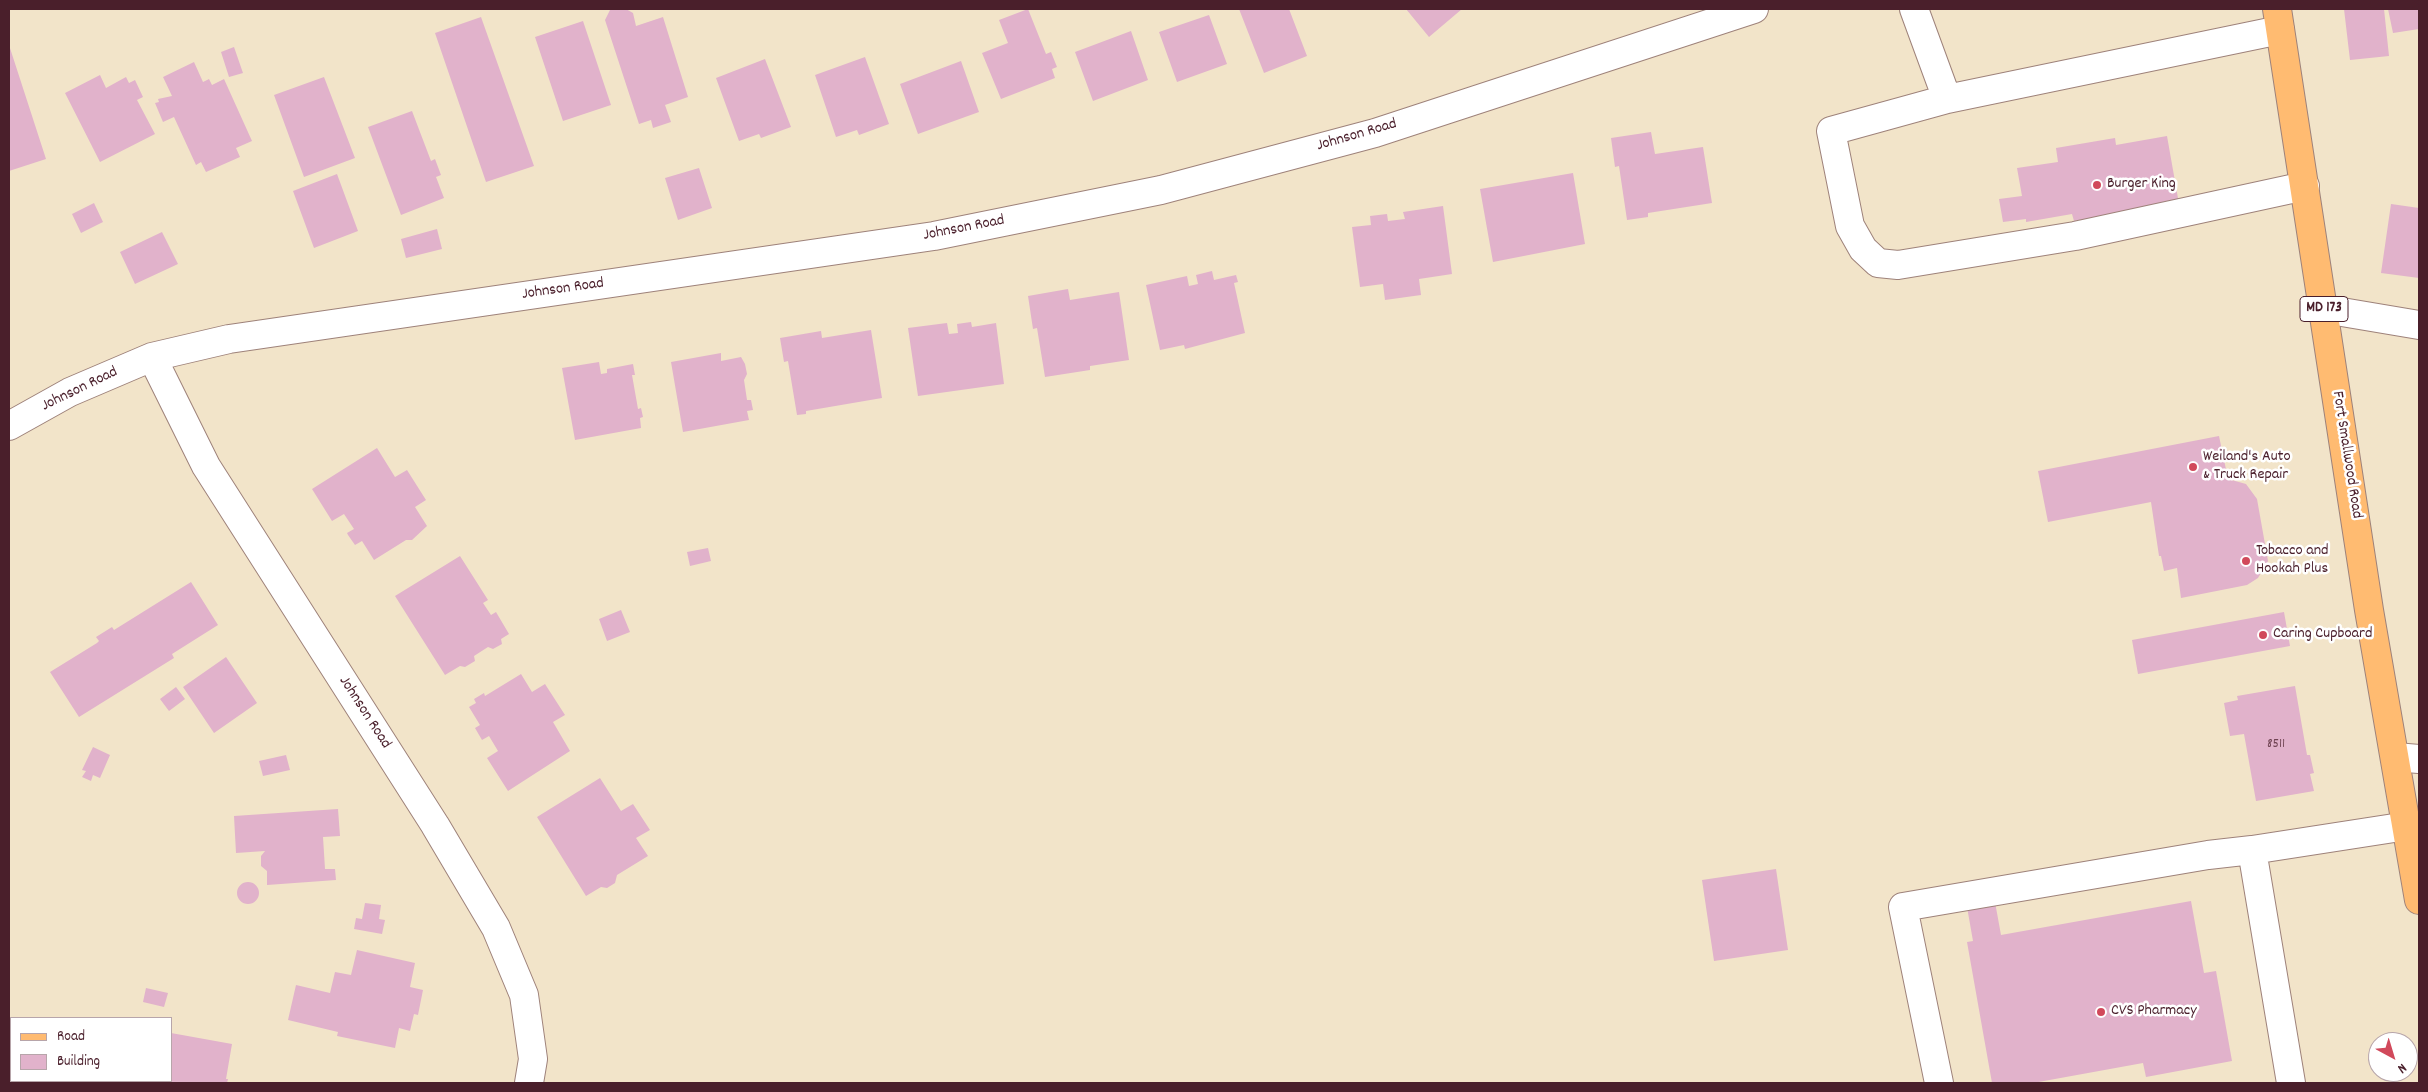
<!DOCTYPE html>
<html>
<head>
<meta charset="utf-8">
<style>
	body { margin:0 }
	#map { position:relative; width:2428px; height:1092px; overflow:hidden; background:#f2e4c9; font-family:Dekko,sans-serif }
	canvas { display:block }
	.frame { position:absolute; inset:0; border:10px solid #4a1f2b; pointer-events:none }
	.legend { position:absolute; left:10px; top:1017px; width:162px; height:65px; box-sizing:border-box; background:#fff; border:1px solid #b7a5aa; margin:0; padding:6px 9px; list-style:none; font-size:15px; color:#4a1f2b }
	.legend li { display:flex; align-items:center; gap:10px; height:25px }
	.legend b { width:25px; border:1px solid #b7a5aa }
	.north { position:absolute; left:2368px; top:1032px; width:50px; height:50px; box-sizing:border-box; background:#fff; border:1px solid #b7a5aa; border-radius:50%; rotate:141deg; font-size:14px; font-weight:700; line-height:20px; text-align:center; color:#4a1f2b }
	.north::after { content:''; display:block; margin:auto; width:18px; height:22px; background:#d1495b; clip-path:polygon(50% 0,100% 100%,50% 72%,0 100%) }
</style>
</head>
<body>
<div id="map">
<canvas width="2428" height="1092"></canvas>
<div class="frame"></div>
<ul class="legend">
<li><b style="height:6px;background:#ffbb71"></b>Road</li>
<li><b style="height:14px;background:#e1b2cb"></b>Building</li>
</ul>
<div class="north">N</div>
</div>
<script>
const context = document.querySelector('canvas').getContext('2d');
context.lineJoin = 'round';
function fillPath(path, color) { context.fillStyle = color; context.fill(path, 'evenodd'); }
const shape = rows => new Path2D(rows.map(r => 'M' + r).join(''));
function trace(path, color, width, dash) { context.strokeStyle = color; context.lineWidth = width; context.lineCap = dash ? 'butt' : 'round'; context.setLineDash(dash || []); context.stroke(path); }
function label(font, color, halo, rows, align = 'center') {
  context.font = font + ' Dekko,sans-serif'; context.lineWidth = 5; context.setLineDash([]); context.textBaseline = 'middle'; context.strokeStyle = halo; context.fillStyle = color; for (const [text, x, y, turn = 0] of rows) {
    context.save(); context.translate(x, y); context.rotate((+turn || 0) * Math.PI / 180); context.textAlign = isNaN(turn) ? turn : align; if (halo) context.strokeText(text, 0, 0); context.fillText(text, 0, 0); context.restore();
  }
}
fillPath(shape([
	[615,9,626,9,633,13,636,26,663,17,688,97,665,105,671,122,653,128,651,120,639,124,605,20,610,10],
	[1028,9,1046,54,1051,52,1057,67,1052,69,1055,78,1001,99,982,53,1008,43,999,20],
	[1239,9,1289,9,1307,56,1264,73],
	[1406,9,1462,9,1429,37],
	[2344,9,2384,9,2389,56,2350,60],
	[2388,9,2419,9,2419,29,2393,33],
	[1209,15,1227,64,1177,82,1159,32],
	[481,17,534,166,486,182,435,33],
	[583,21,611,105,563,121,535,37],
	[1131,31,1148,80,1093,101,1075,52],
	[9,45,46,159,9,171],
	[234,47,243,73,229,77,221,52],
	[865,57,889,124,859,135,857,130,836,137,815,75],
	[765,59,791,127,761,138,759,134,739,141,716,78],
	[961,61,979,112,918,134,900,84],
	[194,62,203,82,209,79,212,85,224,79,252,141,236,148,240,157,206,172,201,162,196,165,174,117,163,122,155,103,159,102,158,99,172,96,163,77],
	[100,75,106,88,126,77,129,83,135,80,143,97,137,100,155,134,100,162,65,93],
	[324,77,355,158,304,177,274,95],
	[412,111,431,161,435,159,441,175,436,177,444,198,401,215,368,127],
	[1651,132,1655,154,1703,147,1712,203,1648,213,1648,217,1627,220,1619,166,1615,167,1611,138],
	[2167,136,2179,204,2074,221,2072,214,2026,222,2026,219,2003,222,1999,199,2022,196,2017,168,2058,162,2056,148,2115,138,2116,145],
	[699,168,712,208,678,220,665,178],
	[1573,173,1585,244,1493,262,1480,189],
	[337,174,358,231,314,248,293,191],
	[94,203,103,222,81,233,72,214],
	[2391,204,2419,208,2419,278,2381,273],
	[1443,206,1452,274,1419,279,1421,295,1385,300,1383,284,1360,287,1352,227,1371,225,1370,216,1387,214,1388,221,1405,219,1403,212],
	[437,229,442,249,406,258,401,239],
	[162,232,178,264,135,284,120,252],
	[1212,271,1214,280,1236,275,1238,282,1234,283,1245,333,1185,349,1184,345,1160,350,1146,285,1187,276,1189,286,1198,284,1196,275],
	[1068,289,1070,300,1119,292,1129,360,1090,366,1090,370,1045,377,1037,328,1033,329,1028,296],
	[971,322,972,327,996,323,1004,384,918,396,908,328,947,323,949,334,958,333,957,324],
	[871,330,882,398,806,411,806,414,797,415,788,361,784,362,780,338,821,331,822,338],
	[721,353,721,361,741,357,745,364,747,374,744,380,747,400,751,400,753,410,747,411,749,420,683,432,671,362],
	[599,362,601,374,607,373,607,369,633,364,635,375,632,375,638,409,641,408,643,417,640,418,641,428,575,440,562,368],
	[2219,436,2228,479,2246,484,2257,499,2268,561,2258,578,2247,585,2181,598,2177,568,2164,571,2161,556,2159,556,2151,502,2048,522,2038,471],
	[377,448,395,477,407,470,426,500,415,507,427,526,412,540,406,540,374,560,362,541,355,545,348,535,347,533,354,529,344,514,332,521,312,489],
	[708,548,711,561,690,566,687,552],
	[460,556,488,600,483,603,491,615,496,612,509,634,501,639,502,644,493,649,488,647,474,656,475,661,465,667,460,666,445,675,395,596],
	[191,582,218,625,172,654,174,658,79,717,50,672,97,643,99,641,96,637,112,627,114,630],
	[621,610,630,632,607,641,599,619],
	[2284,612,2290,646,2138,674,2132,640],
	[226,657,257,703,214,733,183,687],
	[521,674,532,692,545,684,565,715,553,722,570,751,508,791,487,758,498,751,489,736,482,740,475,728,480,725,469,707,476,703,474,699,484,693,485,696],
	[2295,686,2307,755,2310,755,2314,773,2310,774,2314,791,2256,801,2244,734,2230,736,2224,703,2238,700,2237,696],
	[176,687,185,699,169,711,160,699],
	[93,747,110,755,100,778,93,775,91,781,82,777,86,771,82,770],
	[286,755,290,770,263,776,259,761],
	[600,778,621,811,633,804,650,830,636,838,648,856,617,875,615,883,607,888,601,887,586,896,537,817],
	[338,809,340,836,323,837,325,869,335,869,336,880,267,885,267,871,261,866,261,856,265,851,236,853,234,816],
	[1776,869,1788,950,1714,961,1702,880],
	'237 893a11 11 0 1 1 22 0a11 11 0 1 1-22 0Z',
	[2191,901,2204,973,2216,971,2232,1061,2146,1077,2143,1063,2033,1083,1992,1083,1967,942,1973,941,1967,907,1995,902,2001,935],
	[365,903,381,905,379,919,385,920,382,934,354,929,356,918,362,919],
	[357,950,415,963,410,987,423,990,418,1015,414,1014,410,1031,399,1028,395,1048,337,1036,338,1032,288,1020,296,985,330,993,335,972,351,975],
	[146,988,168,993,164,1007,143,1002],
	[171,1033,232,1044,226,1079,228,1079,227,1083,145,1083,146,1081,171,1081]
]), '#e1b2cb');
const minor = shape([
	[1914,9,1947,99,2280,30],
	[1947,99,1831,131,1850,226,1863,249,1878,263,1898,265,2075,236,2305,186],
	[2324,309,2419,325],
	[152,357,206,466,435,825,496,928,524,995,533,1059,529,1083],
	[9,426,70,392,152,357,229,339,934,236,1161,190,1375,133,1754,9],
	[2395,757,2419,759],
	[2252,850,2291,1083],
	[1939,1083,1903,907,2208,855,2252,850,2407,826]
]);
const major = shape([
	[2277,9,2369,610,2419,900]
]);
trace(minor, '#9e827a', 30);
trace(major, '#9e827a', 30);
trace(minor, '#fff', 28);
trace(major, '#ffbb71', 28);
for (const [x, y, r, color] of [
	[2097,185,5,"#d1495b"],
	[2193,467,5,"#d1495b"],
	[2246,561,5,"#d1495b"],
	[2263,635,5,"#d1495b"],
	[2101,1012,5,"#d1495b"]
]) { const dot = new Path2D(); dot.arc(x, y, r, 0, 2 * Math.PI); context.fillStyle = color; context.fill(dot); trace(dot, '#fff', 2); }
label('14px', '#704453', null, [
	["8511",2276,745]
]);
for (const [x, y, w] of [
	[2324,309,48]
]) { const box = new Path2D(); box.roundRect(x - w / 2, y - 12.5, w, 25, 4); context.fillStyle = '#fff'; context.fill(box); trace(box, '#4a1f2b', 1); }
label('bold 15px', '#4a1f2b', null, [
	["MD 173",2324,309]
]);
label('16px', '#4a1f2b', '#fff', [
	["Johnson Road",1357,136,-16],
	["Johnson Road",964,229,-11],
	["Johnson Road",563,290,-8],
	["Johnson Road",80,390,-26],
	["Fort Smallwood Road",2346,455,81],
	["Johnson Road",364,713,57]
]);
label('16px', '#4a1f2b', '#fff', [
	["Burger King",2107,185],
	["Weiland's Auto",2203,458],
	["& Truck Repair",2203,476],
	["Tobacco and",2256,552],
	["Hookah Plus",2256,570],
	["Caring Cupboard",2273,635],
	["CVS Pharmacy",2111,1012]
], 'left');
</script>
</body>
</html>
